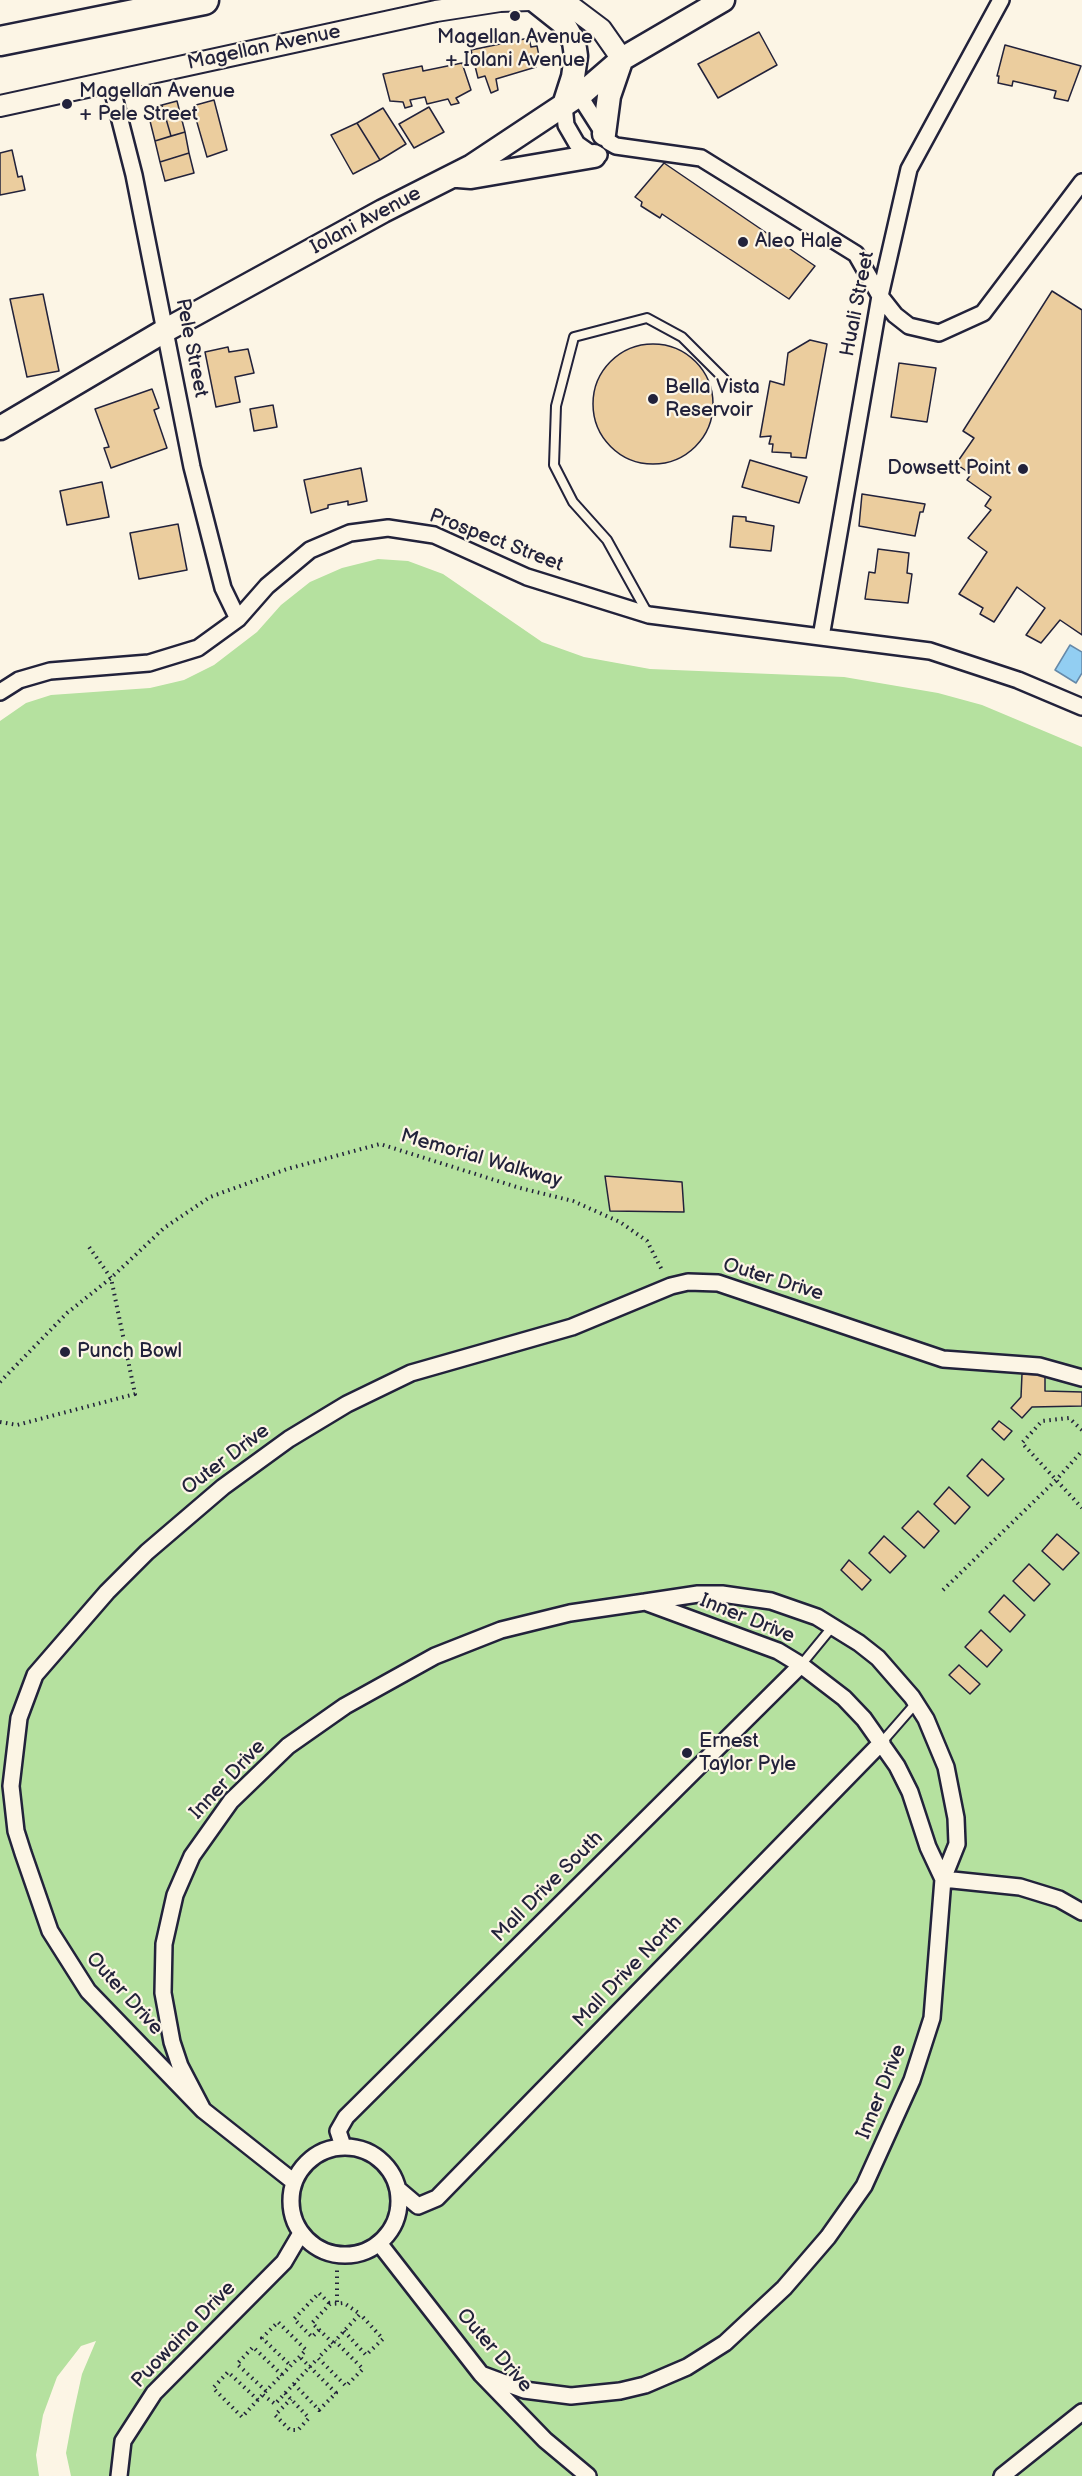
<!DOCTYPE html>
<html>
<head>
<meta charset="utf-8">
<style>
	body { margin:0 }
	canvas { display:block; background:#fcf5e5 }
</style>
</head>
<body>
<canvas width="1082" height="2476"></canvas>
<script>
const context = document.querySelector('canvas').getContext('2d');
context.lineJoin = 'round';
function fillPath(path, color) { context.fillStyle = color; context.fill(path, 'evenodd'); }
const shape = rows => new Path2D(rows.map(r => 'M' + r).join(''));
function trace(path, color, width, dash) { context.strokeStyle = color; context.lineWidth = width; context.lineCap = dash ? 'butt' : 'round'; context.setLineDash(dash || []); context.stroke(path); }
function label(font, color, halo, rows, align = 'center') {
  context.font = font + ' "Balsamiq Sans",sans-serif'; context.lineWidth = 4.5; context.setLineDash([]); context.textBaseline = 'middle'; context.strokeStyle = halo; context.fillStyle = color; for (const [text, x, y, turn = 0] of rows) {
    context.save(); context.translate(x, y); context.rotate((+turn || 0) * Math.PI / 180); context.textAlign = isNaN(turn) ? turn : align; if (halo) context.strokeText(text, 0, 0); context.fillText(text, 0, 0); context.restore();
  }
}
fillPath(shape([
	[378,559,408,561,443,574,542,642,584,657,650,669,844,677,938,693,982,705,1082,747,1082,2476,71,2476,66,2453,73,2415,82,2374,96,2341,81,2346,57,2377,43,2415,36,2455,39,2476,0,2476,0,721,26,703,51,695,150,688,184,680,214,665,257,632,281,605,310,582,342,568]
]), '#b5e19f');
const water = shape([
	[1070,645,1082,652,1082,673,1076,683,1055,670,1070,645]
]);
fillPath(water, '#92cef2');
trace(water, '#6589a9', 1.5);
const building = shape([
	[759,32,777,65,718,98,698,64,759,32],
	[529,38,531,47,537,46,539,56,534,58,536,67,496,79,498,90,491,93,485,76,478,78,471,50,529,38],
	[1005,45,1081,66,1068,101,1054,98,1056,91,1013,81,1012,86,998,83,999,76,997,76,1005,45],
	[462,63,471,90,456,98,459,103,451,105,448,99,427,104,425,97,410,100,412,106,405,108,403,102,390,101,383,74,422,66,423,71,462,63],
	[214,100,227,150,207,157,194,112,196,105,214,100],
	[177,101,185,132,171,136,162,105,177,101],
	[162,105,171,136,155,141,147,109,162,105],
	[429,107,444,132,414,148,399,124,429,107],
	[383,108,406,144,380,160,357,123,383,108],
	[357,123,380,160,353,174,331,135,357,123],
	[185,132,189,153,160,162,155,141,185,132],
	[12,150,18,177,22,176,25,190,0,195,0,153,12,150],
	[189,153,194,173,165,181,160,162,189,153],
	[664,163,815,266,789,299,662,214,660,218,641,206,642,202,635,197,664,163],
	[1052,291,1082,310,1082,635,1060,620,1041,643,1026,635,1045,608,1017,587,994,622,980,614,983,608,959,594,987,552,968,538,991,510,985,506,991,497,967,480,971,474,956,464,974,438,963,431,1052,291],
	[43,294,59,371,27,377,10,299,43,294],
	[810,340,827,344,806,458,791,457,791,453,772,452,773,444,769,444,771,436,760,437,770,381,784,385,788,353,810,340],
	'593 404a60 60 0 1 1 120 0a60 60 0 1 1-120 0Z',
	[228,347,229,352,248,349,254,373,235,377,240,402,216,407,205,352,228,347],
	[899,363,936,368,927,422,891,417,899,363],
	[152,389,159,408,154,410,167,448,111,468,104,448,109,447,95,409,152,389],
	[273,405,277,427,254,431,250,409,273,405],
	[750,460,807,477,799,503,742,487,750,460],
	[361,468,367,501,348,505,348,501,328,505,328,508,311,513,304,480,361,468],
	[102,482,109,517,67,525,60,491,102,482],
	[862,494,925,504,923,512,920,512,915,536,859,526,862,494],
	[733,516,746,517,746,521,774,526,771,551,730,547,733,516],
	[178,524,187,570,139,579,130,533,178,524],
	[878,549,909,553,907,573,912,574,908,603,865,599,869,572,875,573,878,549],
	[605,1176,682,1182,684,1212,610,1211,605,1176],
	[1022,1374,1045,1375,1045,1391,1082,1392,1082,1406,1032,1407,1022,1418,1011,1408,1021,1397,1022,1374],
	[999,1421,1012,1431,1004,1440,992,1429,999,1421],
	[982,1459,1004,1479,988,1496,967,1476,982,1459],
	[949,1487,970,1507,955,1524,934,1504,949,1487],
	[918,1511,939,1531,924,1548,902,1528,918,1511],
	[1057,1534,1079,1553,1063,1570,1042,1551,1057,1534],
	[884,1536,906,1556,890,1573,869,1553,884,1536],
	[849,1560,871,1580,862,1590,841,1570,849,1560],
	[1029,1564,1050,1584,1034,1601,1013,1581,1029,1564],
	[1004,1595,1025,1615,1010,1632,989,1612,1004,1595],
	[981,1630,1002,1650,987,1667,965,1647,981,1630],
	[959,1665,980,1684,970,1694,949,1675,959,1665]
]);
fillPath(building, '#ebcd9e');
trace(building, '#22223b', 1.5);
const service = shape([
	[648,614,607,540,573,502,554,465,556,406,574,337,647,318,682,337,725,380],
	[801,1665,833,1626],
	[882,1742,916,1703]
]);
const minor = shape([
	[110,81,134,175,192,467,223,588,238,619],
	[579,95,609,142,616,146,701,158,856,254,880,296,895,315,909,326,939,333,983,313,1082,182],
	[564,105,566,125,577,144,594,156,599,155],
	[821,637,880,296,909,169,1001,0],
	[0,692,19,680,50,671,149,663,198,648,238,619,267,586,310,550,350,533,388,528,434,535,527,577,649,615,930,651,1018,680,1082,707],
	[645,1602,698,1594,722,1594,771,1601,817,1617,859,1643,878,1658,912,1697,926,1719,946,1767,956,1818,957,1844,943,1879,1020,1887,1059,1899,1082,1912],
	[203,2110,180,2066,172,2042,163,1993,164,1944,175,1895,192,1856,231,1801,288,1746,345,1706,435,1656,501,1630,570,1613,645,1602,778,1651,801,1665,844,1698,864,1719,897,1766,910,1792,928,1847,943,1879,932,2018,912,2080,864,2186,828,2237,784,2288,725,2343,687,2367,645,2385,620,2391,571,2396,524,2390,481,2374],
	[343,2146,338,2131,346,2117,801,1665],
	'291 2201a54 54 0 1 1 108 0a54 54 0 1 1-108 0Z',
	[294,2182,203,2110,88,1991,50,1931,23,1853,16,1831,11,1786,19,1718,35,1675,107,1592,147,1552,223,1487,289,1439,347,1404,411,1373,572,1327,671,1286,688,1282,718,1283,943,1359,1039,1366,1082,1378],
	[398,2189,418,2206,437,2198,882,1742],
	[379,2243,481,2374,545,2440,588,2476],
	[119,2476,123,2441,154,2393,284,2262,301,2233],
	[1002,2476,1082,2412]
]);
const tertiary = shape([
	[536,0,560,2,573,8,601,29,622,59],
	[0,106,436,11,500,1,530,0]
]);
const secondary = shape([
	[534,0,563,23,574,42,576,56,573,77,564,105],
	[604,134,609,96,621,61],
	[458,176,471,177,594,156],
	[0,428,166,330,383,211,472,166,585,91,622,59,723,0]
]);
const motorway = shape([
	[0,41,204,0]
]);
trace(service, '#22223b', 12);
trace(minor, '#22223b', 20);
trace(tertiary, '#22223b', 24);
trace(secondary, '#22223b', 27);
trace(motorway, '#22223b', 33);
trace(shape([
	[0,1382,67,1313,111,1278,164,1228,210,1197,287,1169,380,1144,520,1188,573,1201,620,1222,647,1241,663,1272],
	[0,1422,17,1425,135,1394,111,1278,87,1244],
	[1082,1430,1069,1418,1042,1421,1022,1443,1082,1508],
	[943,1590,1056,1480,1082,1451],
	[337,2302,337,2270],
	[319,2330,312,2337,294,2319,319,2293,330,2304],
	[344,2331,366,2355,383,2339,360,2314],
	[333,2343,312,2323,330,2304,344,2303,360,2314,344,2331,335,2341,318,2358,346,2386,363,2369,335,2341],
	[294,2384,319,2410,336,2393,300,2357],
	[266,2391,237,2364,253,2347,282,2375],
	[285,2393,309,2418,298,2430,290,2430,275,2415,291,2399],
	[263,2395,275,2404,318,2358],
	[258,2400,228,2372,213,2388,242,2417,266,2391,306,2350,278,2322,262,2338,291,2366]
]), '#22223b', 4, [1.5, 4.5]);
trace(service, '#fcf5e5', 8);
trace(minor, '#fcf5e5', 15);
trace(tertiary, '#fcf5e5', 20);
trace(secondary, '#fcf5e5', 22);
trace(motorway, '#fcf5e5', 28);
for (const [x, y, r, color] of [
	[515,16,6,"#22223b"],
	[67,104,6,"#22223b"],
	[743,242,6,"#22223b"],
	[653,399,6,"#22223b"],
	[1023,469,6,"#22223b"],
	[65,1352,6,"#22223b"],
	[687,1753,6,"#22223b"]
]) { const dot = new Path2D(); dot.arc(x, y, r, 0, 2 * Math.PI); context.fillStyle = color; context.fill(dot); trace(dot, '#fcf5e5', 2); }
label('20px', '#22223b', '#fcf5e5', [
	["Magellan Avenue",515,38,"center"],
	["+ Iolani Avenue",515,61,"center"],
	["Magellan Avenue",79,92],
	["+ Pele Street",79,115],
	["Aleo Hale",755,242],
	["Bella Vista",665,388],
	["Reservoir",665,411],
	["Dowsett Point",1011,469,"right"],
	["Punch Bowl",77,1352],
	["Ernest",699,1742],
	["Taylor Pyle",699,1765]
], 'left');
label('20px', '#22223b', '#fcf5e5', [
	["Magellan Avenue",264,48,-12],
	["Iolani Avenue",366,221,-28],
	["Huali Street",858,304,-79],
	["Pele Street",191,348,79],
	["Prospect Street",496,541,21],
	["Memorial Walkway",481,1159,16],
	["Outer Drive",773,1280,17],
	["Outer Drive",226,1460,-37],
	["Inner Drive",747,1619,22],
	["Inner Drive",228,1780,-47],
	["Mall Drive South",548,1887,-45],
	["Mall Drive North",628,1972,-46],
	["Outer Drive",124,1994,48],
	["Inner Drive",882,2092,-68],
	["Puowaina Drive",184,2335,-46],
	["Outer Drive",494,2351,49]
]);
</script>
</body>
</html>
